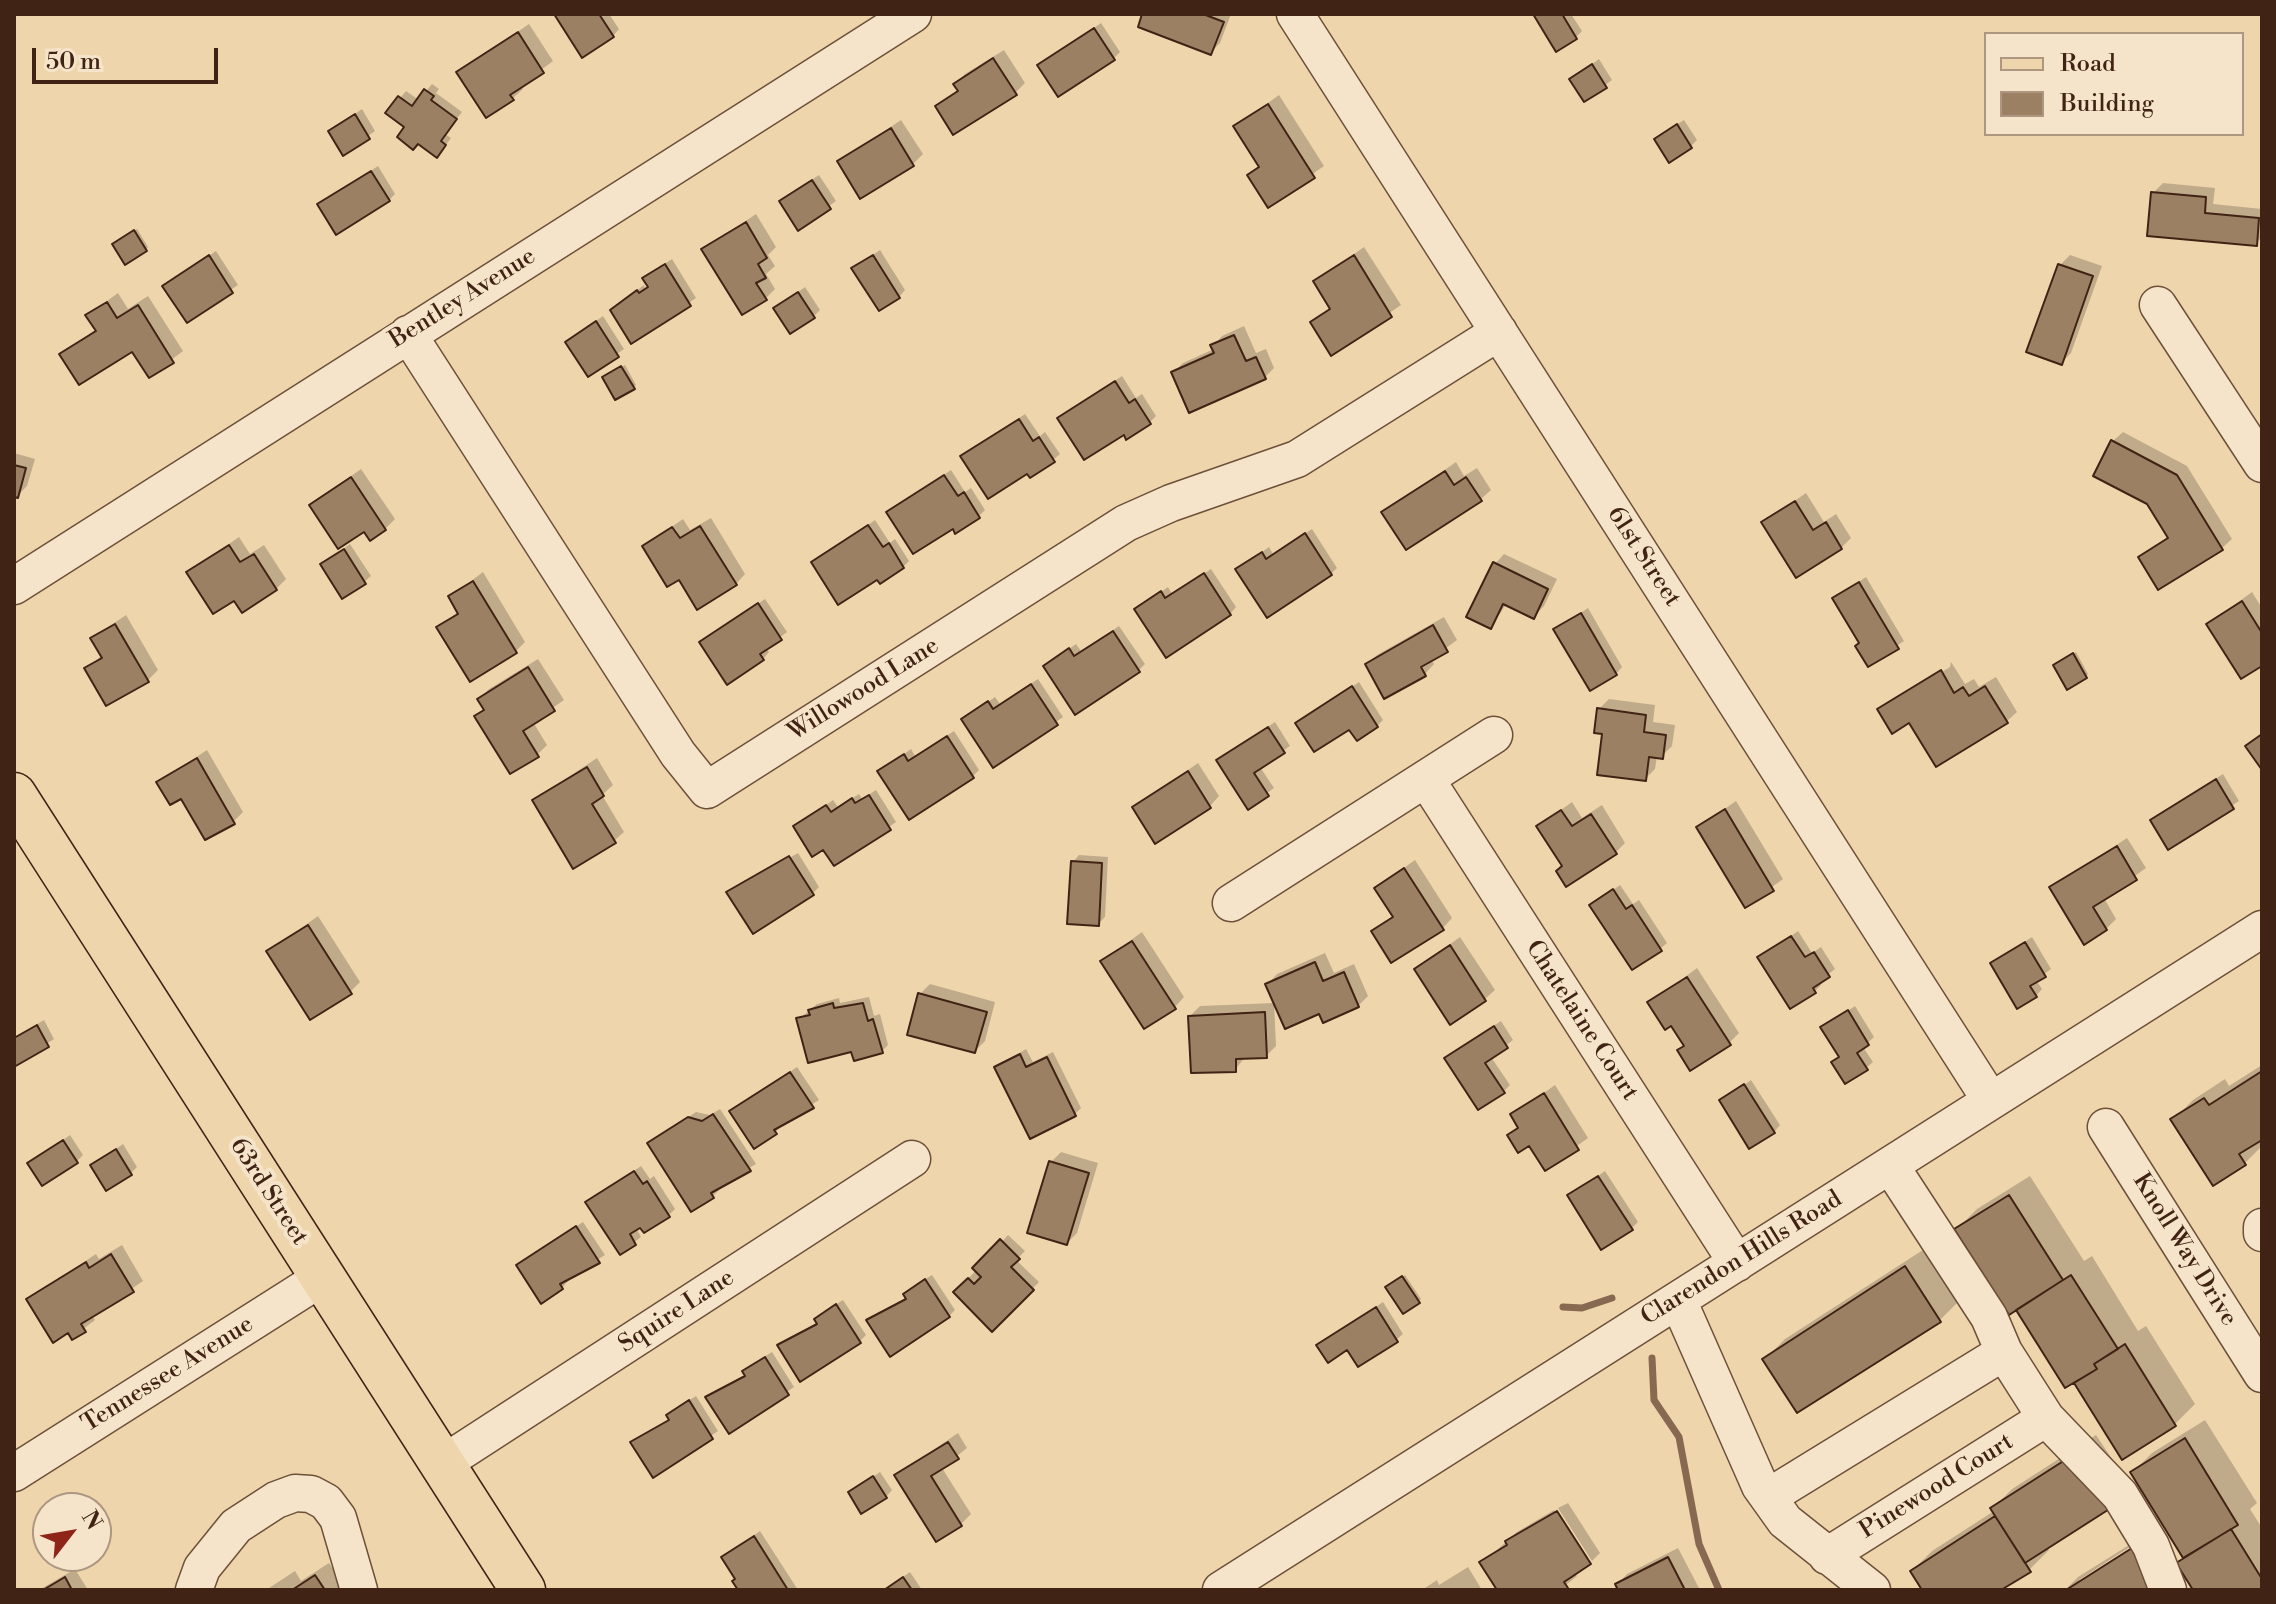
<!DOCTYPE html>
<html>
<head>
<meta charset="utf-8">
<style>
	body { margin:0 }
	#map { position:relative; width:2276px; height:1604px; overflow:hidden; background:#efd5ac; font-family:"Libre Bodoni",serif }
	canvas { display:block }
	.frame { position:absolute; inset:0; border:16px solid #402314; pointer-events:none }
	.legend { position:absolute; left:1984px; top:32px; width:260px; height:104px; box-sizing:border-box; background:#f5e4c9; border:2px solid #ad9781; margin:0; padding:10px 14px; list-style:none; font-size:24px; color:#402314 }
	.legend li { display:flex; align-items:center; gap:16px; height:40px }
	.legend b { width:40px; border:2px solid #ad9781 }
	.north { position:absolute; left:32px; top:1492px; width:80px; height:80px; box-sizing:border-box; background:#f5e4c9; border:2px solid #ad9781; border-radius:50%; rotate:59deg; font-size:22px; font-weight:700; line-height:32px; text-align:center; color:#402314 }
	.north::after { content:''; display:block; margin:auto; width:28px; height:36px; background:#8f2418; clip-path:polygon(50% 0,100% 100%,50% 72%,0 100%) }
	.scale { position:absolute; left:32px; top:48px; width:186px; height:36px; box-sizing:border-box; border:4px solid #402314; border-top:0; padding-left:10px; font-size:24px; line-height:28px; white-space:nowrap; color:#402314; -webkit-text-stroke:6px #f5e4c9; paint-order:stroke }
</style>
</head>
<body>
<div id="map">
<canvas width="2276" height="1604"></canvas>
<div class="frame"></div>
<ul class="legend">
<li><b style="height:10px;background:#efd5ac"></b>Road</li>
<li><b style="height:22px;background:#9b8063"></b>Building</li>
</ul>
<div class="north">N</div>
<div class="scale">50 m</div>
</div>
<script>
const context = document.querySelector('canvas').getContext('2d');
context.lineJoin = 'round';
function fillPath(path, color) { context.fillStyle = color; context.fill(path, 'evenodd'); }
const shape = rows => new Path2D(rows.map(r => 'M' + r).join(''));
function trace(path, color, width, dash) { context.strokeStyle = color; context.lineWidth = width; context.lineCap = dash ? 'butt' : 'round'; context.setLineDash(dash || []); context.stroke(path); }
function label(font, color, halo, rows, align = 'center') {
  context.font = font + ' "Libre Bodoni",serif'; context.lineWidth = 8; context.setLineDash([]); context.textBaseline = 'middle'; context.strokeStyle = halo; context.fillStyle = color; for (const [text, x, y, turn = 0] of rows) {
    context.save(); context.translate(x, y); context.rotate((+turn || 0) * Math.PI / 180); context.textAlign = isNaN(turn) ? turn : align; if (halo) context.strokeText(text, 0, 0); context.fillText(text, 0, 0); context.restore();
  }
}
fillPath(shape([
	[556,14,609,14,619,29,613,36],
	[1145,14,1231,14,1220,43,1210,53],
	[1536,14,1571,14,1582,31,1576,37],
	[1101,23,1120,52,1114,58,1040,65],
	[529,24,553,61,520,86,523,89,513,98,458,73],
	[1004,50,1025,83,1015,93,937,106,959,89,955,84,965,74],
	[1599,59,1612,80,1585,100,1572,79],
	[432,84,439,89,436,93,462,112,445,134,451,138,443,149,388,113,406,91,419,100],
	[1279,95,1324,166,1269,205,1250,175,1260,165,1236,126],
	[362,109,375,131,344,153,330,131],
	[901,120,923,154,913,164,840,161],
	[1684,120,1697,140,1691,146,1663,133],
	[378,166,395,194,389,200,320,205],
	[819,175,836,201,798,228,788,195],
	[2163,183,2215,188,2213,204,2262,209,2262,237,2256,243,2153,193],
	[756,214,776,247,768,255,775,266,766,274,775,289,766,298,704,249],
	[137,229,148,247,146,250,117,242],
	[1364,247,1401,305,1332,353,1312,322,1331,307,1315,282],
	[880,250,905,290,899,297,854,268],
	[216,251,238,285,187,320,165,286],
	[2070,255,2102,266,2071,353,2061,363,2029,351,2060,265],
	[672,259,696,298,632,341,619,304,644,285,645,288,649,286,651,272],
	[805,287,820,310,814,316,776,308],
	[118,293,128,309,148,296,183,351,150,376,133,349,61,355,96,329,88,315],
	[603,316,624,349,588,374,567,342],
	[1244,326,1256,353,1266,349,1274,368,1264,378,1173,373,1183,363,1214,349,1213,346,1222,336],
	[625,365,636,385,633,387,607,375],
	[1122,376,1136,398,1142,394,1156,416,1150,422,1124,432,1060,418],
	[1025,414,1040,436,1045,432,1060,454,1053,460,1027,471,963,456],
	[2123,432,2187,466,2232,539,2222,548,2140,557,2169,536,2113,441],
	[14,453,35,459,27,486,17,496,14,495],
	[1456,462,1464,476,1477,468,1491,490,1481,499,1384,512],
	[361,469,395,519,385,529,365,529,311,505],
	[951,470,965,492,971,488,985,510,979,516,953,526,888,512],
	[1806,493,1824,522,1836,514,1851,538,1841,548,1764,522],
	[711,518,745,574,736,584,679,577,644,546,683,519,690,530],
	[875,520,890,543,895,539,909,561,903,567,878,577,813,563],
	[1312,529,1337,568,1331,574,1238,569,1269,547,1273,554],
	[239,537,250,554,264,545,286,579,276,589,234,598,189,572],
	[350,544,371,576,364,582,322,564],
	[1504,554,1557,579,1544,606,1534,616,1507,603,1491,627,1495,564],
	[1211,569,1236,607,1230,614,1137,609,1168,587,1172,594],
	[483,572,525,642,516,651,439,627,459,611,450,597],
	[1866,577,1904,641,1868,665,1861,642,1835,598],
	[2252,592,2262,608,2262,664,2208,624],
	[765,599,787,632,766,648,769,652,763,659,727,682,702,642],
	[1588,608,1622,667,1616,674,1556,629],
	[126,615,158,670,148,680,87,669,102,655,92,638],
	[1444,617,1457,640,1431,659,1434,664,1425,674,1367,664,1377,655],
	[1119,626,1145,664,1139,670,1045,666,1076,644,1081,651],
	[2076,652,2088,674,2086,677,2058,662],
	[538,659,564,700,533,722,547,745,537,755,476,717,485,708,479,699,489,689],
	[1951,662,1965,684,1974,679,1979,687,1996,677,2017,712,2007,721,1910,721,1879,710,1888,701,1888,705,1950,667],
	[1038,679,1063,717,994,765,964,719,995,697,1000,704],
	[1359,682,1383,720,1377,726,1357,738,1350,727,1298,723],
	[1609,699,1655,705,1653,722,1675,725,1672,746,1662,756,1657,756,1655,769,1645,779,1604,732,1599,709],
	[1275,722,1290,746,1260,767,1274,788,1248,807,1218,760],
	[954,731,979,770,973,776,880,771,911,749,915,756],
	[207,750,243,812,233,822,159,782],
	[597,758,613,785,602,795,624,832,614,841,534,800],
	[1198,763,1219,796,1210,806,1134,808],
	[2223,774,2239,801,2169,847,2153,820],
	[876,790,896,822,835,864,824,847,795,827,833,800,838,807,859,794,862,799],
	[1736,801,1783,879,1746,906,1699,827],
	[1572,802,1582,818,1602,805,1625,843,1615,853,1564,865,1539,826],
	[2127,838,2146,868,2104,898,2116,919,2106,929,2052,888],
	[798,853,819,887,813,893,729,892],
	[1079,855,1108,857,1105,917,1098,924,1073,862],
	[1415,860,1452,918,1443,928,1373,932,1394,915,1376,888],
	[1620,885,1633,904,1639,900,1667,943,1660,949,1592,905],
	[318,916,360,982,350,992,269,951],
	[1798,931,1812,953,1821,947,1835,969,1819,982,1821,985,1815,991,1760,958],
	[1142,932,1184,997,1175,1007,1102,961],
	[1460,937,1495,990,1485,999,1416,969],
	[2032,937,2051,969,2036,980,2042,989,2036,996,1992,963],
	[1325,953,1334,973,1354,964,1368,996,1358,1006,1320,1011,1268,984,1277,974],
	[1697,968,1739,1033,1729,1043,1672,1023,1650,1003],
	[930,984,995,1002,985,1041,975,1051,920,994],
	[869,997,874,1016,880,1014,888,1045,882,1051,853,1049,799,1019,817,1004,839,998,840,1003],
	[1274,1003,1276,1046,1266,1056,1245,1057,1235,1070,1190,1016,1200,1006],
	[1855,1006,1874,1037,1863,1047,1873,1062,1866,1068,1833,1062,1840,1055,1823,1028],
	[44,1020,54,1039,14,1065,14,1038],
	[1501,1021,1513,1040,1491,1057,1510,1085,1503,1092,1453,1052],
	[1026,1049,1033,1062,1053,1052,1081,1108,1075,1114,996,1067],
	[2262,1065,2262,1146,2245,1163,2214,1184,2173,1120,2193,1100,2225,1079,2229,1086],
	[797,1067,819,1100,780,1124,776,1133,732,1111],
	[1751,1080,1780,1125,1774,1132,1721,1101],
	[1555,1085,1588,1138,1546,1168,1530,1143,1510,1136,1519,1126,1513,1115],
	[720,1109,756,1164,717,1187,719,1190,713,1196,650,1143,696,1112,710,1115],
	[70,1135,83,1155,77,1161,30,1163],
	[123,1144,137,1167,131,1173,92,1165],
	[1061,1152,1098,1163,1077,1233,1067,1243,1051,1162],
	[641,1166,650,1179,654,1176,675,1209,669,1215,636,1228,641,1237,621,1253,588,1202],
	[1605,1171,1638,1222,1632,1228,1569,1196],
	[2030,1176,2084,1261,2092,1256,2138,1331,2146,1326,2195,1404,2175,1424,2122,1457,2074,1380,1957,1229,1977,1209],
	[583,1222,605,1255,566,1279,568,1281,562,1288,525,1259],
	[1008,1235,1025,1251,1016,1260,1039,1282,992,1329,956,1292],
	[122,1245,143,1281,92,1316,95,1320,73,1337,28,1299,96,1254,99,1259],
	[1926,1248,1960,1300,1940,1320,1798,1411,1765,1359,1785,1339],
	[932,1275,955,1310,949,1316,868,1320,907,1297,911,1288],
	[1405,1275,1421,1299,1418,1302,1390,1285],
	[843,1300,866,1335,860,1341,779,1346,818,1322,822,1313],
	[1383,1302,1403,1334,1396,1340,1348,1348,1319,1345],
	[772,1352,794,1387,730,1431,708,1398,746,1374,751,1365],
	[696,1396,718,1431,654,1475,632,1442,671,1418,675,1409],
	[2205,1420,2257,1503,2250,1509,2262,1528,2262,1590,2195,1590,2188,1579,2177,1590,2065,1590,2078,1577,2153,1530,2175,1566,2184,1557,2132,1473,2152,1453],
	[2139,1541,2142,1545,2079,1585,2079,1580],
	[958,1433,967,1448,942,1468,971,1514,961,1524,897,1475],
	[2096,1435,2130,1486,2047,1547,2049,1550,2029,1570,1998,1590,1924,1590,1912,1571,1932,1551,1994,1511,1992,1509,2012,1489],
	[880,1472,892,1490,886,1497,850,1492],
	[1568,1503,1600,1553,1592,1561,1558,1508],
	[1554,1510,1589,1564,1575,1573,1577,1576,1560,1590,1499,1590,1482,1563,1517,1532],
	[760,1531,798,1590,742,1590,723,1557],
	[1678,1548,1700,1590,1621,1590,1618,1584,1627,1574],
	[329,1563,344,1585,338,1590,266,1590,295,1571,301,1581],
	[1468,1567,1482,1590,1422,1590,1437,1580,1439,1585],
	[75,1569,88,1590,39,1590],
	[910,1572,922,1590,884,1590]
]), '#0003');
trace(shape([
	[1563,1307,1582,1308,1612,1298],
	[1652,1358,1654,1400,1679,1437,1699,1544,1719,1590]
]), '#866950', 7);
const building = shape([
	[554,14,599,14,614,37,582,58,554,14],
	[1142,14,1203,14,1224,22,1211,55,1138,27,1142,14],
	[1533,14,1562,14,1577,39,1556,52,1533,14],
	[1094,28,1115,60,1058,97,1037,65,1094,28],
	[518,32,544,73,510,95,514,100,486,118,456,72,518,32],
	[993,58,1017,95,953,135,935,106,958,91,953,84,993,58],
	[1592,64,1607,88,1584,102,1569,79,1592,64],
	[424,89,434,96,431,100,457,119,441,141,446,145,437,158,418,144,413,150,397,137,404,127,385,113,398,96,412,106,424,89],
	[1268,104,1315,178,1268,208,1247,175,1259,167,1233,126,1268,104],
	[355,114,370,139,343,156,328,131,355,114],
	[1677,124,1692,148,1669,163,1654,139,1677,124],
	[891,128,914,166,860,199,837,161,891,128],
	[371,171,390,201,336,235,317,204,371,171],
	[812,180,831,209,798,231,779,201,812,180],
	[2151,192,2206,197,2205,213,2259,218,2257,246,2147,236,2151,192],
	[746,222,767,258,758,264,766,278,756,283,767,300,742,315,701,249,746,222],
	[134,230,147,251,125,265,112,244,134,230],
	[209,255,233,293,187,323,162,286,209,255],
	[873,255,900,298,879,311,851,268,873,255],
	[1354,255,1392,317,1331,356,1310,322,1330,309,1313,281,1354,255],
	[665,264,691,306,631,344,610,310,637,290,639,293,648,287,642,278,665,264],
	[2058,264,2093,276,2062,365,2026,352,2058,264],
	[798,292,815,318,790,334,773,308,798,292],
	[107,302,117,318,138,305,174,363,149,378,132,352,79,385,59,354,96,331,85,315,107,302],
	[596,321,619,357,588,377,565,342,596,321],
	[1234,335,1246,361,1256,357,1266,379,1189,413,1171,372,1214,353,1210,345,1234,335],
	[621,366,635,389,615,400,602,377,621,366],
	[1115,381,1129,403,1135,399,1151,424,1126,440,1124,435,1084,460,1057,418,1115,381],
	[1019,419,1033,441,1039,437,1055,462,1030,478,1027,474,988,499,960,456,1019,419],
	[2111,440,2177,475,2223,550,2158,590,2138,557,2168,538,2147,504,2093,476,2111,440],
	[14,465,26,468,18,498,14,497,14,465],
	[1445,471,1454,485,1466,477,1482,501,1406,550,1381,512,1445,471],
	[944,475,958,496,964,492,980,518,955,534,953,529,913,554,886,512,944,475],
	[351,477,386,530,370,541,364,532,338,549,309,505,351,477],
	[1795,501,1813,530,1826,522,1842,549,1796,578,1761,522,1795,501],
	[868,525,883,547,889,543,904,568,880,584,877,580,838,605,811,562,868,525],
	[700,526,737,585,697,610,679,580,667,587,642,546,672,527,680,538,700,526],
	[1305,533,1332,575,1267,618,1235,569,1262,552,1266,559,1305,533],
	[229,545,240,562,254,554,277,590,242,613,234,601,213,614,186,572,229,545],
	[344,549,366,584,342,599,320,564,344,549],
	[1493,562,1548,589,1534,619,1503,604,1491,629,1466,617,1493,562],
	[1204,573,1231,615,1166,658,1134,609,1161,591,1165,598,1204,573],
	[473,581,517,653,470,682,436,627,458,614,448,596,473,581],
	[1859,582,1899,649,1868,667,1855,646,1859,643,1832,598,1859,582],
	[2242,601,2262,633,2262,666,2241,679,2206,624,2242,601],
	[758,603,782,640,760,654,764,660,727,685,699,642,758,603],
	[1581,613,1617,675,1590,691,1553,629,1581,613],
	[115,624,149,682,106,706,84,668,102,658,90,638,115,624],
	[1433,625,1448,652,1421,667,1426,676,1384,699,1365,664,1433,625],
	[1113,631,1140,672,1075,715,1043,666,1069,648,1074,656,1113,631],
	[2073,653,2087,678,2067,690,2053,665,2073,653],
	[528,667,555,711,523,731,539,757,510,774,474,716,484,710,477,699,528,667],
	[1941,670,1954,693,1963,687,1969,696,1985,686,2008,723,1936,767,1909,723,1892,734,1877,709,1941,670],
	[1031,684,1058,725,993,768,961,719,988,701,993,709,1031,684],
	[1352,686,1378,727,1357,741,1349,730,1314,752,1295,723,1352,686],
	[1597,708,1646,715,1644,732,1666,735,1663,759,1649,757,1646,781,1597,775,1602,734,1594,733,1597,708],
	[1268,727,1285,753,1254,773,1269,796,1248,810,1216,760,1268,727],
	[2262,734,2262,770,2245,746,2262,734],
	[947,736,974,778,909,820,877,771,904,754,908,761,947,736],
	[197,758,235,824,205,840,181,799,170,805,156,782,197,758],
	[587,767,604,796,592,804,616,843,573,869,532,800,587,767],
	[1188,771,1211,808,1155,844,1132,807,1188,771],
	[2216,779,2234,809,2168,850,2150,820,2216,779],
	[869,795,891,830,834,866,823,850,812,857,793,826,826,805,831,812,852,798,855,803,869,795],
	[1725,809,1774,891,1745,908,1696,827,1725,809],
	[1561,810,1572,826,1591,814,1617,854,1566,887,1556,871,1562,866,1536,826,1561,810],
	[2117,846,2137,880,2093,907,2107,930,2084,945,2049,887,2117,846],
	[789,856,814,895,753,934,726,892,789,856],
	[1071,861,1102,863,1099,926,1067,924,1071,861],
	[1404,868,1444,930,1391,963,1371,931,1393,917,1374,888,1404,868],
	[1613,889,1626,909,1632,905,1662,951,1632,970,1589,905,1613,889],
	[308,925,352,994,310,1020,266,951,308,925],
	[1791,936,1805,957,1814,952,1830,977,1813,988,1816,993,1790,1009,1757,957,1791,936],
	[1132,941,1176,1009,1144,1029,1100,961,1132,941],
	[2025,942,2046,977,2030,986,2037,997,2017,1009,1990,963,2025,942],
	[1450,945,1486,1001,1450,1025,1414,969,1450,945],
	[1315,962,1323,981,1344,972,1359,1007,1323,1023,1319,1014,1285,1029,1265,984,1315,962],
	[1687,977,1731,1045,1690,1071,1677,1050,1684,1046,1671,1026,1665,1030,1647,1002,1687,977],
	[918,993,987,1012,975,1053,907,1035,918,993],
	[833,1003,834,1008,863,1003,868,1021,873,1019,883,1053,854,1061,851,1052,808,1063,796,1018,810,1015,808,1010,833,1003],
	[1848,1010,1869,1045,1857,1053,1868,1070,1845,1084,1831,1062,1839,1057,1820,1027,1848,1010],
	[1265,1012,1267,1058,1236,1059,1236,1072,1191,1073,1188,1016,1265,1012],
	[37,1025,49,1047,14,1067,14,1038,37,1025],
	[1494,1026,1508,1048,1485,1063,1505,1093,1478,1110,1444,1058,1494,1026],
	[1020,1054,1026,1067,1047,1057,1076,1116,1030,1139,994,1067,1020,1054],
	[2262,1071,2262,1140,2239,1154,2246,1165,2213,1186,2170,1119,2204,1098,2209,1105,2262,1071],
	[790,1072,814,1108,774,1130,777,1134,754,1149,729,1111,790,1072],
	[1744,1084,1775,1133,1749,1149,1719,1100,1744,1084],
	[1544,1093,1579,1150,1545,1171,1529,1146,1518,1153,1507,1135,1518,1128,1510,1114,1544,1093],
	[713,1114,751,1171,711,1193,714,1198,691,1212,647,1143,688,1117,702,1121,713,1114],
	[63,1140,78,1163,42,1186,27,1163,63,1140],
	[116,1149,132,1175,106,1191,90,1165,116,1149],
	[1049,1161,1089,1173,1067,1245,1027,1233,1049,1161],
	[634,1171,643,1184,647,1181,670,1217,644,1233,640,1228,630,1234,636,1245,620,1255,585,1202,634,1171],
	[1598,1176,1633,1230,1601,1250,1567,1195,1598,1176],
	[2009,1195,2063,1280,2009,1315,1954,1229,2009,1195],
	[576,1226,600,1263,560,1284,563,1289,541,1304,516,1265,576,1226],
	[1000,1239,1020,1259,1011,1267,1034,1290,992,1332,953,1292,968,1278,974,1284,981,1277,972,1268,1000,1239],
	[111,1254,134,1292,81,1324,86,1332,72,1340,68,1333,53,1343,26,1299,86,1262,89,1268,111,1254],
	[1905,1266,1941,1322,1797,1413,1762,1359,1905,1266],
	[2071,1275,2118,1349,2094,1364,2097,1369,2065,1388,2016,1310,2071,1275],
	[1402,1276,1420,1303,1403,1314,1385,1287,1402,1276],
	[925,1279,950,1317,890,1357,866,1320,906,1299,903,1294,925,1279],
	[836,1304,861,1343,800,1382,777,1345,817,1324,814,1319,836,1304],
	[1376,1307,1398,1342,1358,1367,1347,1350,1328,1363,1316,1345,1376,1307],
	[2125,1344,2176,1426,2122,1460,2074,1383,2097,1369,2094,1364,2125,1344],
	[765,1357,789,1395,729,1434,705,1397,745,1376,742,1371,765,1357],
	[689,1400,713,1439,653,1478,630,1442,669,1420,666,1415,689,1400],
	[2185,1438,2238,1525,2183,1558,2130,1472,2185,1438],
	[948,1442,959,1459,931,1476,962,1526,936,1542,894,1475,948,1442],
	[2076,1453,2111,1508,2025,1563,1990,1508,2076,1453],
	[873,1476,887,1498,861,1514,848,1492,873,1476],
	[1557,1511,1591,1564,1564,1582,1568,1588,1564,1590,1497,1590,1479,1562,1507,1545,1505,1541,1557,1511],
	[1995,1516,2031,1572,2001,1590,1922,1590,1910,1571,1995,1516],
	[2231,1529,2262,1579,2262,1590,2193,1590,2176,1563,2231,1529],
	[754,1536,788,1590,738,1590,732,1581,735,1579,721,1557,754,1536],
	[2132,1548,2158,1590,2066,1590,2132,1548],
	[1668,1557,1685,1590,1618,1590,1615,1584,1668,1557],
	[315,1575,325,1590,292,1590,315,1575],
	[65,1577,72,1590,43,1590,65,1577],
	[903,1577,912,1590,884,1590,903,1577]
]);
fillPath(building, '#9b8063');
trace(building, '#402314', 2);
const minor = shape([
	[1295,14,1991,1101],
	[2158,305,2262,464],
	[408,334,678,754,707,790,1126,523,1171,503,1297,459,1499,332],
	[14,586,913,14],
	[1426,779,1737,1263],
	[1231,903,1494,735],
	[2106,1127,2262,1374],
	[1890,1165,1989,1317,2004,1352],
	[2262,1227,2262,1233],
	[1678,1300,1760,1486,1785,1521,1872,1590],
	[442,1464,912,1159],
	[14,1473,323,1277],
	[1768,1497,2004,1352,2046,1418,2120,1495,2151,1546,2168,1590],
	[1827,1556,2046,1418],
	[194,1590,202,1568,236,1526,276,1500,295,1493,311,1494,326,1502,338,1518,359,1590],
	[1221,1590,2262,929]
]);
const major = shape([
	[14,795,523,1590]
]);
trace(minor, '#6c503a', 39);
trace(major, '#402314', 47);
trace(minor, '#f5e4c9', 36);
trace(major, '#efd5ac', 44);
label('24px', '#402314', '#f5e4c9', [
	["Bentley Avenue",463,299,-32],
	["61st Street",1643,557,57],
	["Willowood Lane",864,690,-32],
	["Chatelaine Court",1581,1021,57],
	["63rd Street",268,1192,57],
	["Knoll Way Drive",2184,1250,58],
	["Clarendon Hills Road",1742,1259,-32],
	["Squire Lane",677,1312,-33],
	["Tennessee Avenue",168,1375,-32],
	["Pinewood Court",1937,1487,-32]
]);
</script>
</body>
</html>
